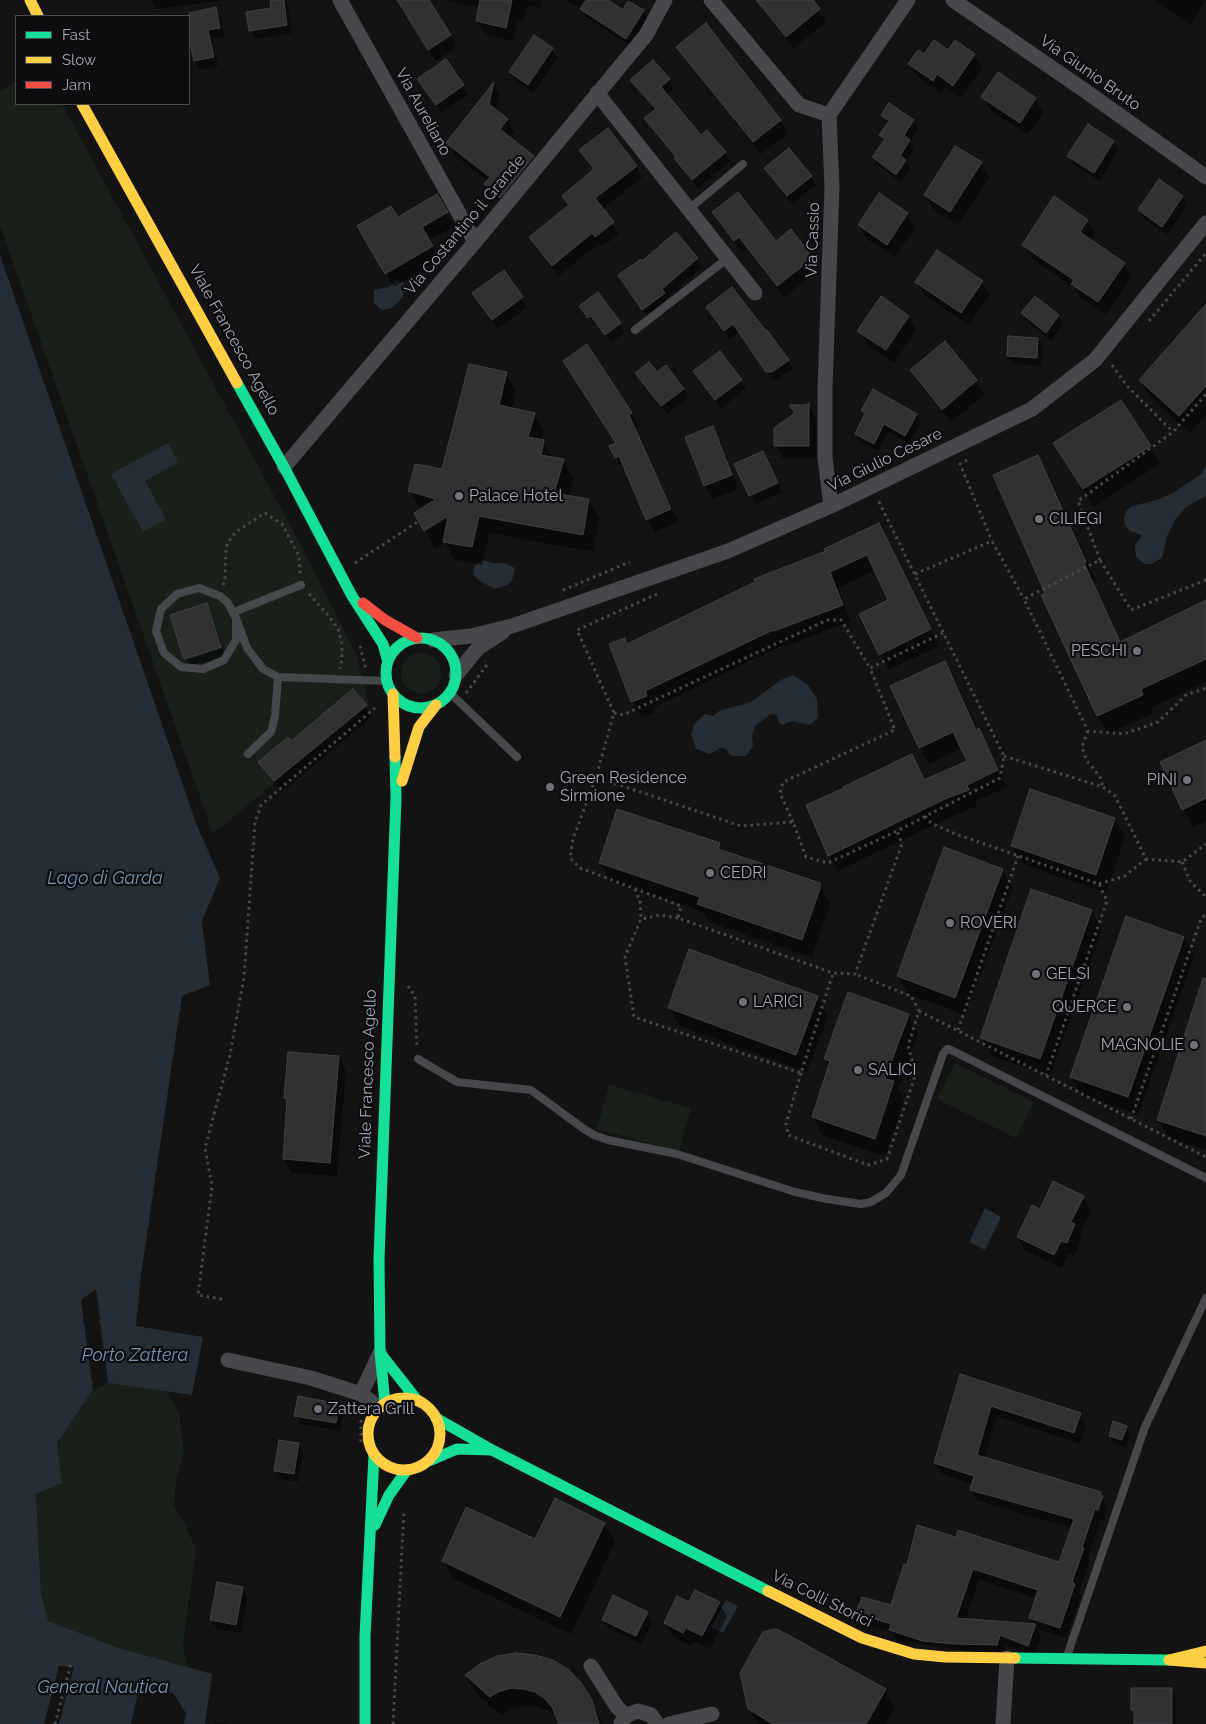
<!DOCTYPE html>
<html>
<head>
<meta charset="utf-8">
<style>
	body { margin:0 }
	#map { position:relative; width:1206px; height:1724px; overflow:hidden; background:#131313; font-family:Raleway,sans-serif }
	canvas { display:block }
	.legend { position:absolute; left:15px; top:15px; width:175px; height:90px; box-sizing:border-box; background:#0d0d0f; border:1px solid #494b51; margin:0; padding:6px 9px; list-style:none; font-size:15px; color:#a2a7b5 }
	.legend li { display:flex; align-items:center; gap:10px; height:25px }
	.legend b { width:25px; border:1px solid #494b51 }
</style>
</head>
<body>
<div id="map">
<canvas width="1206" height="1724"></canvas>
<ul class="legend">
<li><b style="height:6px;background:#16e098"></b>Fast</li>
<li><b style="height:6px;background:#ffcf43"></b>Slow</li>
<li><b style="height:6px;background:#f24e42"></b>Jam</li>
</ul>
</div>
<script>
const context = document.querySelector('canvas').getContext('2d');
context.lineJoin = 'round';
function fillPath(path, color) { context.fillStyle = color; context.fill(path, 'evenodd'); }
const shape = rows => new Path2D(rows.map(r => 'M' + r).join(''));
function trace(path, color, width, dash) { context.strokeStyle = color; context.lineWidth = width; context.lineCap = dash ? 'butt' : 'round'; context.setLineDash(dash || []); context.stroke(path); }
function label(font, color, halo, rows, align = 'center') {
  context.font = font + ' Raleway,sans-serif'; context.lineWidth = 4.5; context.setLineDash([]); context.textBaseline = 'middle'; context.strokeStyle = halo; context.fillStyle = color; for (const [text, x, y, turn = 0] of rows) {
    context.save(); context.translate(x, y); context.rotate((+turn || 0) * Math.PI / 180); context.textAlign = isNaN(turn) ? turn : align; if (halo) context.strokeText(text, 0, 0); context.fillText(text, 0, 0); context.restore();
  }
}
fillPath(shape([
	[16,82,16,104,62,104,304,551,356,654,369,705,213,834,0,225,0,91],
	'401 673a20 20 0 1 1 40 0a20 20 0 1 1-40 0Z',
	[955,1063,1034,1102,1016,1138,937,1099],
	[609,1085,691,1108,679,1151,597,1129],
	[108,1383,166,1391,179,1412,184,1451,176,1482,174,1507,185,1524,196,1549,183,1643,187,1667,116,1647,47,1621,41,1593,36,1493,62,1483,57,1443,93,1390]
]), '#19201a');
fillPath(shape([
	[0,255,196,823,220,878,202,921,210,985,182,996,141,1275,136,1326,203,1337,192,1395,108,1383,96,1289,81,1300,93,1390,57,1443,62,1483,36,1494,41,1593,48,1621,116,1647,212,1674,205,1724,184,1724,186,1713,173,1693,139,1688,131,1724,59,1724,74,1667,59,1666,44,1724,0,1724],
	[396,280,404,283,403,297,392,308,382,310,374,303,374,290,389,287],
	[168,443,178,462,145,481,166,519,143,532,111,474],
	[1206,466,1206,496,1186,507,1175,520,1167,536,1162,558,1152,564,1146,564,1141,561,1136,557,1135,545,1142,535,1130,531,1125,525,1124,518,1126,511,1132,506,1157,500,1173,493,1201,474],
	[483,560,493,563,505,563,515,568,512,580,507,585,495,589,481,582,473,575,474,566],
	[793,675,808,685,817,699,818,718,810,725,791,721,783,725,779,723,777,715,771,714,755,726,752,736,753,746,746,756,731,756,725,748,720,748,710,754,696,749,691,735,694,724,705,714,713,716,719,711,751,702,781,680],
	[985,1208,1001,1217,985,1250,969,1242],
	[726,1600,738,1606,723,1633,711,1627]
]), '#252d35');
fillPath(shape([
	[151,0,224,0,156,9],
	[271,0,285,0,287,3,292,33,255,39,250,30,272,10],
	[396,0,428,0,455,44,455,49,436,61,409,18,406,19],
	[444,0,541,0,540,8,527,5,523,22,518,21,513,41,485,34,477,21,480,8],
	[565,0,606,0,623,11,643,11,648,19,631,46,586,17,582,9],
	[757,0,811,0,826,22,794,48,763,10],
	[1155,0,1206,0,1206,1,1190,25],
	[216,9,221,18,225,37,212,39,218,66,200,70,195,61,189,31,193,30],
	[706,25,757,88,780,120,788,133,761,154,685,60,677,47],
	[535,37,552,49,557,58,533,93,516,81,511,72],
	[948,52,974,55,982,68,961,98,946,87,941,93,918,77,910,64,924,56],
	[446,61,468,94,442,113,424,88],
	[653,62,669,80,674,89,667,95,701,137,725,152,730,161,698,188,680,167,676,158,651,127,646,119,656,110,637,89,632,80],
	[494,84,500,94,496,112,507,120,514,132,509,138,533,157,539,169,507,208,492,196,485,184,488,181,454,155,448,143],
	[983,97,1035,99,1043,112,1028,135,991,111],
	[890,105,913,121,918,130,910,142,914,149,906,162,910,170,901,183,879,166,873,157,885,142,881,135,888,124,883,115],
	[607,130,636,167,642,178,602,209,619,234,602,247,599,243,559,276,537,248,531,238,569,206,563,196,594,171,581,150],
	[1113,141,1118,150,1100,181,1074,165,1069,156],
	[981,163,989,177,958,225,933,209,925,195],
	[766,168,811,176,816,185,792,204],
	[880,195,907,214,915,228,895,257,867,239,859,225],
	[437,196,454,226,429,241,440,260,394,287,359,226,397,218],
	[1182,197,1187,205,1168,235,1144,219,1139,210],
	[714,213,775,243,812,258,819,270,784,297,747,248,742,252,720,224],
	[1087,220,1095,234,1091,241,1124,264,1132,277,1106,315,1080,297,1075,288,1031,258,1023,245],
	[697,259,702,267,666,298,669,303,648,317,619,276,642,263],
	[503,272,527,307,498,328,479,302],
	[917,282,982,282,990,295,969,325,924,295],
	[732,289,788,361,793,369,777,381,773,381,739,332,730,339,708,308],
	[1036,298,1058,316,1063,325,1051,341,1028,322,1023,313],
	[1206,300,1206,416,1190,433,1151,398,1140,380,1204,308,1202,305],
	[581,306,620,324,625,332,611,343,597,324,594,326],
	[908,317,916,330,894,363,867,344,859,331],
	[1038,339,1043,348,1041,366,1013,364,1008,356],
	[945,343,976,381,984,395,951,422,919,384,911,370],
	[506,373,516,391,512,409,534,414,544,432,542,441,553,458,563,460,573,478,568,497,588,500,599,518,593,552,489,533,482,565,455,560,445,542,435,549,416,513,421,510,410,491,443,470],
	[453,514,445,519,445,516],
	[637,373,683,389,688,398,667,414],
	[572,374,631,413,639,426,635,429,678,522,655,532,647,519,626,469,624,470,616,457,617,444],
	[700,380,741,381,746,389,721,408],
	[809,405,816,418,816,459,783,459,776,446],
	[863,411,916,414,921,422,909,443,888,431,878,451,861,442,856,434,865,416],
	[712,428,720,441,738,489,713,499,705,485],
	[1149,446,1160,464,1094,507,1065,462],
	[763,452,782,492,755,504,736,465],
	[1037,456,1048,474,1096,581,1093,582,1121,643,1206,601,1206,682,1150,708,1153,713,1108,734,1098,716,1047,593],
	[887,541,939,646,889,670,880,654,890,600,876,570,838,588,851,621,784,647,783,645,653,708,655,712,641,717,632,701,627,645,757,583],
	[206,605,211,613,222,645,185,657],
	[223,648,225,656,191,667,186,660],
	[945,663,954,679,978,730,979,730,988,746,1007,787,975,801,977,806,955,815,838,871,829,855,846,789,911,755,925,781,968,762,962,748,929,764,920,748],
	[366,706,372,717,282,792,267,774,260,762,291,743],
	[1206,742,1206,821,1193,827,1183,809],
	[1114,819,1125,837,1106,893,1023,864,1012,846],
	[719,844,723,852,819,884,829,902,829,907,812,957,709,922,703,912,610,881,600,863],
	[1002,870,1013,888,965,1015,908,994,898,976],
	[1091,911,1102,929,1050,1076,992,1056,981,1038],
	[1184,938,1194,956,1138,1115,1082,1095,1071,1077],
	[1206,974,1206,1150,1169,1138,1158,1120],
	[817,997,828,1016,807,1072,680,1026,669,1008],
	[908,1016,918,1034,898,1090,904,1101,885,1156,823,1136,813,1117,830,1067,825,1059],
	[338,1057,346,1071,337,1176,292,1173,284,1159,288,1102,286,1098],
	[1083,1197,1091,1211,1080,1234,1082,1239,1074,1256,1068,1253,1062,1268,1026,1251,1018,1237,1041,1210],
	[961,1376,1080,1414,1086,1425,1080,1444,997,1416,985,1459,1100,1493,1108,1508,1104,1520,1101,1519,1088,1558,1089,1560,1079,1592,1081,1596,1066,1638,1037,1629,1041,1636,1034,1656,1006,1645,1003,1656,897,1641,892,1632,864,1624,858,1613,892,1606,907,1566,957,1539,1060,1564,1072,1528,978,1501,972,1489,973,1484,942,1474,936,1463],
	[979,1580,1036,1598,1030,1618,1035,1625,965,1620],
	[338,1405,343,1414,340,1431,301,1424,296,1415],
	[1126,1427,1130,1435,1126,1447,1114,1443,1110,1436],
	[298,1444,303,1453,298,1482,280,1479,275,1470],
	[604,1524,615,1542,571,1634,454,1579,443,1561,536,1541],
	[242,1588,247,1597,241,1633,217,1629,211,1620],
	[719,1603,727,1616,710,1649,694,1641,691,1646,673,1636,665,1623,690,1604],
	[647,1613,652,1622,641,1644,608,1628,603,1620],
	[466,1676,581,1685,603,1724,560,1724,557,1717,547,1710,535,1706,523,1706,511,1709,501,1715,477,1694],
	[885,1690,895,1708,886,1724,758,1724,750,1709],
	[1171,1690,1176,1698,1176,1724,1136,1724,1136,1716,1132,1709],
	[216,1722,228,1724,215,1724]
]), '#0007');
const building = shape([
	[270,0,284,0,287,25,249,31,246,12,271,8,270,0],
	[397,0,429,0,451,35,428,50,397,0],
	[480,0,512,0,506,28,476,21,480,0],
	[586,0,608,0,623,10,628,1,644,10,626,39,580,9,586,0],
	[756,0,813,0,820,9,786,37,756,0],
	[216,7,220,28,208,30,214,57,194,61,189,38,189,13,216,7],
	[706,23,781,120,753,142,676,47,706,23],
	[534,35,553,48,528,85,509,72,534,35],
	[934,40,948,50,955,40,975,54,953,86,937,74,933,81,908,64,918,50,924,54,934,40],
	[446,59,464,85,436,105,417,79,446,59],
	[653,60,670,79,661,87,701,135,707,130,726,152,692,180,674,158,676,157,644,118,656,109,630,80,653,60],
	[998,72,1036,98,1020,123,981,97,998,72],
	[494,82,489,104,508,119,500,129,534,156,500,198,484,184,490,177,446,143,494,82],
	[889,103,914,120,904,135,910,140,900,156,906,160,896,175,872,157,885,139,879,135,889,121,881,115,889,103],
	[1088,124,1114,141,1094,173,1067,156,1088,124],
	[608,128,637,166,595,198,614,222,595,237,592,233,552,266,529,237,569,205,562,196,594,169,579,150,608,128],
	[955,146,982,162,950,212,924,195,955,146],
	[789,148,812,176,787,196,764,168,789,148],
	[1159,179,1183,196,1162,227,1138,210,1159,179],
	[738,192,776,241,791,229,813,258,777,286,739,237,734,241,712,212,738,192],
	[879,193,908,213,887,245,858,225,879,193],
	[437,194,448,212,422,227,433,246,385,274,357,226,391,206,398,217,437,194],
	[1054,196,1088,220,1080,232,1125,263,1098,302,1071,284,1074,280,1022,245,1054,196],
	[676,232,698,258,662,289,665,293,642,310,618,275,641,259,642,261,676,232],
	[937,250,983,281,961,313,915,282,937,250],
	[504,270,523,297,492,320,472,293,504,270],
	[732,287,766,331,767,330,789,360,772,372,766,372,733,324,724,331,706,307,732,287],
	[598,292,621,323,605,335,591,316,588,318,579,306,598,292],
	[881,296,909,316,886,350,857,331,881,296],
	[1035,296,1059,315,1046,333,1021,313,1035,296],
	[1206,304,1206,386,1179,416,1139,380,1206,304],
	[1008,336,1038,338,1037,358,1007,356,1008,336],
	[945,341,977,380,942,410,910,370,945,341],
	[587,344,632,413,629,415,671,509,646,520,619,456,615,458,609,446,616,443,563,361,587,344],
	[720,351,742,380,715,400,693,371,720,351],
	[649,362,657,372,666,365,684,389,661,406,635,373,649,362],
	[469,364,507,372,499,405,535,413,528,437,544,440,541,455,564,459,554,493,589,499,583,535,479,516,472,547,443,542,448,516,424,531,414,513,436,499,408,491,415,464,442,469,469,364],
	[873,389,917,414,905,436,884,424,874,444,855,434,865,413,861,411,873,389],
	[1121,400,1151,446,1083,489,1053,443,1121,400],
	[809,403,809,446,774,446,774,428,795,413,789,405,806,405,809,403],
	[713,426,732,475,704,486,685,437,713,426],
	[763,451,778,483,749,496,734,464,763,451],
	[1038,455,1086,562,1084,563,1120,642,1206,600,1206,659,1141,689,1143,695,1097,716,1041,595,1045,593,993,475,1038,455],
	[879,523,931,629,879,655,859,614,888,600,867,555,830,572,843,605,774,631,773,630,645,691,647,696,631,702,609,644,625,638,627,644,755,582,754,579,826,551,824,549,879,523],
	[207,603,221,647,184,659,170,615,207,603],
	[945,661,976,730,979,728,998,770,967,785,969,790,945,799,828,856,806,805,844,788,843,787,912,754,924,780,967,761,953,732,919,748,890,686,945,661],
	[353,689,367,705,274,781,258,762,288,737,291,741,353,689],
	[1206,740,1206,798,1182,810,1160,762,1206,740],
	[1030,789,1115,818,1096,875,1011,846,1030,789],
	[617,809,720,843,718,849,820,883,820,889,802,940,697,904,700,897,599,863,617,809],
	[944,847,1003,869,955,998,897,976,944,847],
	[1031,889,1092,910,1040,1059,980,1038,1031,889],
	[1126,916,1184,937,1128,1097,1070,1077,1126,916],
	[689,949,818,996,796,1055,668,1008,689,949],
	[1203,978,1206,978,1206,1136,1157,1120,1203,978],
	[848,992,909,1014,885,1079,894,1081,875,1139,812,1117,830,1061,824,1059,848,992],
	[288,1052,339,1056,330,1163,283,1159,287,1099,284,1098,288,1052],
	[1053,1181,1084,1196,1071,1222,1075,1224,1067,1243,1061,1241,1054,1255,1017,1237,1032,1205,1040,1209,1053,1181],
	[960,1374,1081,1413,1074,1433,991,1406,977,1455,1101,1492,1100,1495,1103,1496,1098,1510,1095,1509,1082,1547,1084,1548,1072,1582,1075,1584,1060,1628,1029,1618,1038,1590,973,1569,956,1618,1036,1624,1028,1646,1000,1635,997,1645,954,1644,923,1641,889,1630,891,1624,856,1613,862,1597,891,1605,904,1564,907,1565,917,1525,956,1537,958,1530,1059,1562,1074,1519,970,1490,974,1476,934,1463,960,1374],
	[298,1396,339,1404,336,1423,294,1416,298,1396],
	[1113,1421,1127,1426,1122,1440,1109,1436,1113,1421],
	[279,1440,299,1443,294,1474,274,1471,279,1440],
	[555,1498,605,1523,560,1617,442,1561,466,1507,535,1539,555,1498],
	[217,1582,243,1587,236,1625,210,1620,217,1582],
	[695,1590,720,1602,702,1636,686,1628,683,1633,664,1623,677,1596,689,1602,695,1590],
	[613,1595,648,1612,636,1636,602,1620,613,1595],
	[774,1629,779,1630,886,1689,866,1724,773,1724,748,1709,740,1673,763,1632,774,1629],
	[516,1653,535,1655,553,1660,569,1670,582,1684,592,1700,599,1724,559,1724,552,1707,545,1699,535,1692,523,1689,512,1688,500,1691,490,1697,465,1675,480,1664,497,1656,516,1653],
	[1131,1688,1172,1688,1172,1724,1134,1724,1134,1710,1131,1710,1131,1688]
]);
fillPath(building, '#313132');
trace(building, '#414247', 1);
trace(shape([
	[1149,321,1206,253],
	[1112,365,1128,387,1173,432],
	[967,460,960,464,992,541],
	[1100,560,1078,501,1173,432,1206,394],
	[355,563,419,521],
	[915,574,992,541,1024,599],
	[1206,580,1131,610,1100,560,1024,599,1088,731,1124,734,1158,722,1186,695,1206,688],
	[223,585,225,578,226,547,229,541,236,532,265,513,282,524,290,539,299,556,300,575],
	[563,590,630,562],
	[309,594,328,615,338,629,342,644,342,659,340,669],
	[657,594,577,630,614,713,596,777,573,839,570,858,580,868,681,906,678,918,833,973,855,974,902,844,897,831],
	[360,646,366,669],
	[466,693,487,665,485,661],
	[614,713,623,715,827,620,841,620,870,668],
	[1088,731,1082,747,1087,761,1100,777,1103,787],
	[1004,756,1103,787,1115,796,1146,859,1182,862,1206,844],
	[596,777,741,826,793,822,806,857,828,863,897,831,1000,778,1004,756,879,502,875,501],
	[925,816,931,823,953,833,1099,884,1107,901,1046,1075],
	[793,822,780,793,783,782,895,730,870,668,943,633],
	[1182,862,1190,881,1206,897],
	[1099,884,1125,876,1146,859],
	[635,889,640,901,641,919],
	[678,918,660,915,641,919,625,957,634,1017,801,1073,833,973],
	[408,986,415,996,417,1047],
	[919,1011,1206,1157],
	[958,1030,1018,856],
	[801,1073,786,1124,788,1135,868,1165,887,1159,916,1073,908,1046,919,1011,911,996,855,974],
	[1131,1119,1201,919,1206,914],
	[222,1299,198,1295,212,1186,205,1148,230,1055,244,977,255,822,261,805,375,708],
	[361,1442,361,1414],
	[55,1724,71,1663],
	[393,1724,404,1510]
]), '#48494d', 3, [2.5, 4]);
trace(shape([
	[689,209,743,164],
	[635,330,728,258],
	[234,612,301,585],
	[236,618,228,603,220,596,199,588,177,594,161,609,156,631,164,653,181,667,203,669,224,660,236,640,236,618,247,648,263,669,278,677,387,681],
	[450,693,517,757],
	[248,754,271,732,275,716,278,677],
	[418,1059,457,1082,531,1090,584,1129,594,1135,608,1140,677,1154,795,1192,827,1199,861,1204,871,1202,886,1193,901,1175,943,1054,947,1049,949,1049,1206,1178],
	[1067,1656,1145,1427,1206,1298]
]), '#46484c', 8);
trace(shape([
	[340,0,475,242],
	[711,0,799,105,829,115],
	[953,0,1084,90,1206,177],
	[597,93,755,293],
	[284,467,475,242,646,35,665,0],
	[831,506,825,458,825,388,832,187,829,115,908,0],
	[433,640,471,636,512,626,728,551,831,506,1032,409,1095,360,1206,223],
	[456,675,478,648,503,632],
	[228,1360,311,1378,361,1394,373,1403,377,1409],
	[361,1394,380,1353],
	[591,1666,617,1707,626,1716],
	[621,1723,626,1716,632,1713,638,1711,651,1715,657,1724],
	[669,1724,712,1714],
	[1003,1724,1007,1658]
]), '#46484c', 15);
trace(shape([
	[237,383,284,467,352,596,383,644,388,662],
	'386 673a35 35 0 1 1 70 0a35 35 0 1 1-70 0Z',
	[380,1353,417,1400],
	[385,1403,380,1352,379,1259,396,798,395,757],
	[436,1418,492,1450,768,1591],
	[429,1461,457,1449,492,1450],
	[375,1525,389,1495,407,1470],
	[1015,1658,1169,1660],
	[365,1724,365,1636,374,1455]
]), '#16e098', 11);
trace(shape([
	[30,0,38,16],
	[82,104,237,383],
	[393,694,395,757],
	[402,781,419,727,436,705],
	'368 1434a36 36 0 1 1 72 0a36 36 0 1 1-72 0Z',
	[768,1591,862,1638,914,1654,945,1657,1015,1658],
	[1206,1651,1169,1660,1206,1663]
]), '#ffcf43', 11);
trace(shape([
	[363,603,385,620,417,638]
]), '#f24e42', 11);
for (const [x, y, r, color] of [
	[459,496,5,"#70737c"],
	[1039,519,5,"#70737c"],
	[1137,651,5,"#70737c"],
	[1187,780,5,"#70737c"],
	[550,787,5,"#70737c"],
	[710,873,5,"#70737c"],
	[950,923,5,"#70737c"],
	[1036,974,5,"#70737c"],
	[743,1002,5,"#70737c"],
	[1127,1007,5,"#70737c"],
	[1194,1045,5,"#70737c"],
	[858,1070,5,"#70737c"],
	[318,1409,5,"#70737c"]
]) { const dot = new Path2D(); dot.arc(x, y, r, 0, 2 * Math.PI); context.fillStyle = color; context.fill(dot); trace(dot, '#0d0d0f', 2); }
label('16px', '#a2a7b5', '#0d0d0f', [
	["Via Giunio Bruto",1090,73,35],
	["Via Aureliano",423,112,61],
	["Via Costantino il Grande",465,225,-50],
	["Via Cassio",813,240,-88],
	["Viale Francesco Agello",234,340,61],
	["Via Giulio Cesare",885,460,-26],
	["Viale Francesco Agello",368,1074,-88],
	["Via Colli Storici",822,1599,26]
]);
label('16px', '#a2a7b5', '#0d0d0f', [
	["Palace Hotel",469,496],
	["CILIEGI",1049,519],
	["PESCHI",1127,651,"right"],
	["Green Residence",560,778],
	["Sirmione",560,796],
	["PINI",1177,780,"right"],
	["CEDRI",720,873],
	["ROVERI",960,923],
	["GELSI",1046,974],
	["LARICI",753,1002],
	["QUERCE",1117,1007,"right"],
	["MAGNOLIE",1184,1045,"right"],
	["SALICI",868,1070],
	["Zattera Grill",328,1409]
], 'left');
label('italic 18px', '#7594b4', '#0d0d0f', [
	["Lago di Garda",105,879],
	["Porto Zattera",135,1356],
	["General Nautica",103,1688]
]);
</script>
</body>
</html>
